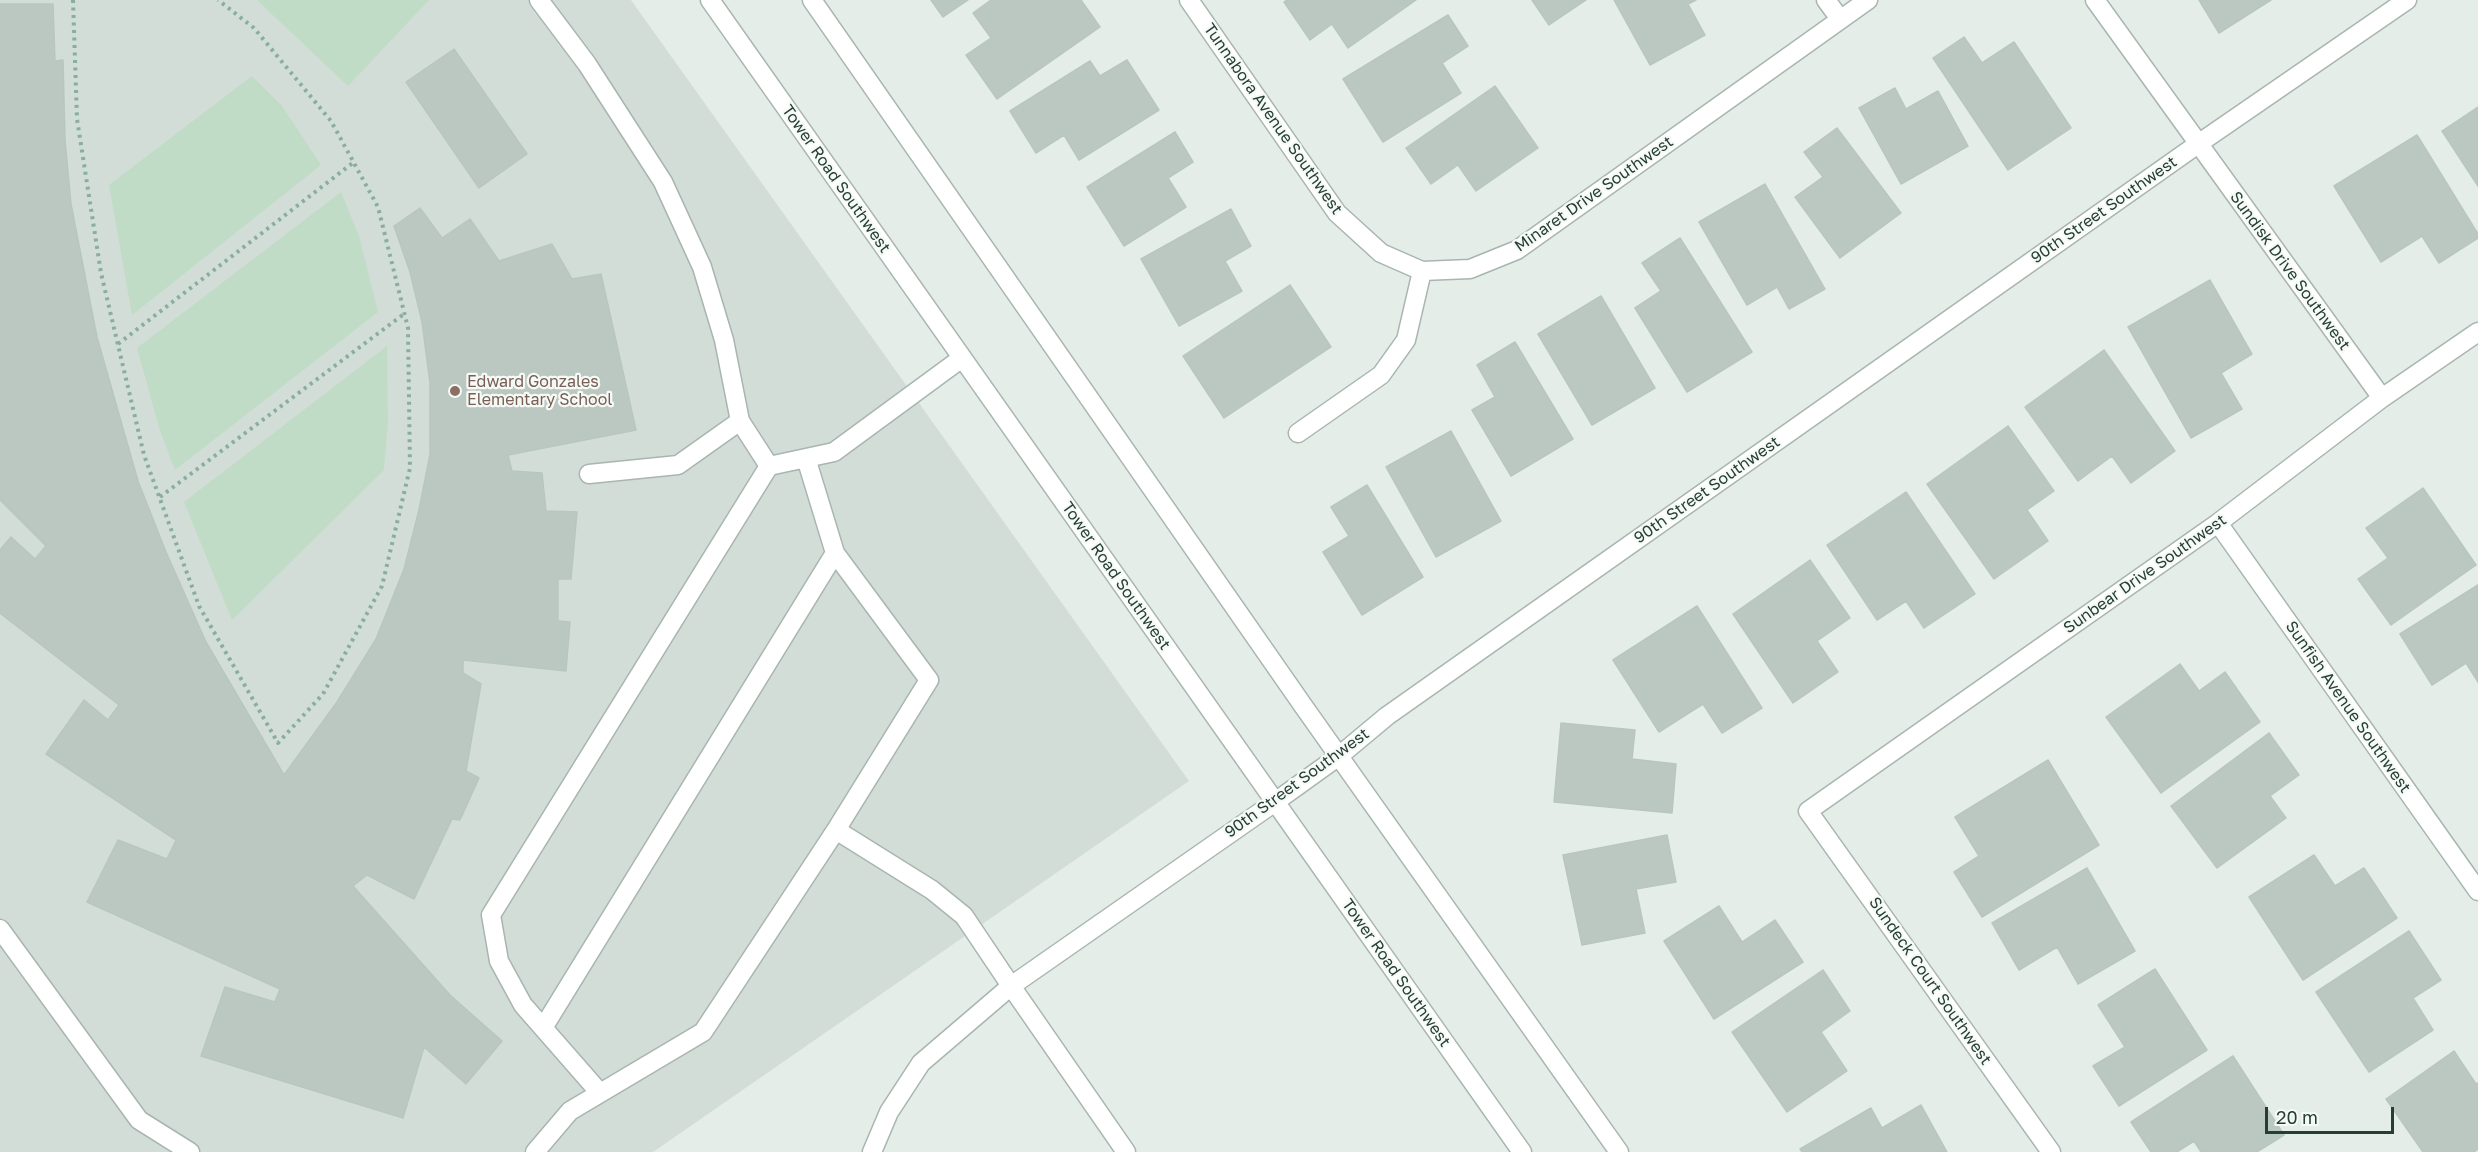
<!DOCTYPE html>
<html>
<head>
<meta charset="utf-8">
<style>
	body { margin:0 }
	#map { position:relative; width:2478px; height:1152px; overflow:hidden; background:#e5ede9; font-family:"Golos Text",sans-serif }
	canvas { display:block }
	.scale { position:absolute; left:2265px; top:1107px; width:129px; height:27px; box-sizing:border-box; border:3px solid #263e36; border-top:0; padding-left:8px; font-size:18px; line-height:21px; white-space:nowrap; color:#263e36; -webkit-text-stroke:4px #f6faf7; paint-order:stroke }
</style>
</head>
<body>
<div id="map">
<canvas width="2478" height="1152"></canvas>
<div class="scale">20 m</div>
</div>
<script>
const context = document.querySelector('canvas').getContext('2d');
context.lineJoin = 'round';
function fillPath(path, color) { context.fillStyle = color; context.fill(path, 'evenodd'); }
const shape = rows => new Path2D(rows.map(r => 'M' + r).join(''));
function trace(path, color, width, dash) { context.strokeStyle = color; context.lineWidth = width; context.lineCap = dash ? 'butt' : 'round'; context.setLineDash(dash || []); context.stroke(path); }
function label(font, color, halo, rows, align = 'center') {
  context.font = font + ' "Golos Text",sans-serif'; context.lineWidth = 4.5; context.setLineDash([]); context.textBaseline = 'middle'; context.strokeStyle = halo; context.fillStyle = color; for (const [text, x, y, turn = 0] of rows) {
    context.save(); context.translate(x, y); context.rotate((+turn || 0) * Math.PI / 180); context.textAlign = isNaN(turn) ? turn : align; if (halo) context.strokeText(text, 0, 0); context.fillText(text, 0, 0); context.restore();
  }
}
fillPath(shape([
	[0,0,631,0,1189,781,653,1152,0,1152]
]), '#d3ddd8');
fillPath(shape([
	[257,0,429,0,348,86],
	[252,76,282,106,321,165,132,315,109,185],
	[341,192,359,236,378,312,175,470,160,431,137,348],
	[387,346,388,422,384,470,232,620,184,502]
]), '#c0dcc6');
const building = shape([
	[931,0,968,0,943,17,931,0],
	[991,0,1081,0,1100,27,997,99,966,55,991,38,973,13,991,0],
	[1287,0,1416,0,1348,48,1332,24,1310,40,1284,2,1287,0],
	[1532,0,1586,0,1549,25,1532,0],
	[1614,0,1696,0,1688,4,1705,35,1650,65,1614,0],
	[2199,0,2271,0,2219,33,2199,0],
	[0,4,53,4,55,61,63,60,65,140,71,204,97,337,138,481,166,552,206,642,284,775,337,702,376,639,404,569,419,510,430,454,430,383,422,322,410,272,394,226,420,208,442,238,470,219,499,261,552,244,572,279,601,274,636,430,508,455,512,471,542,473,546,511,577,512,571,579,558,579,558,621,570,622,566,671,463,660,463,673,481,684,466,771,479,778,460,820,452,819,414,899,367,875,353,886,450,995,502,1041,466,1084,424,1047,403,1118,201,1056,225,987,275,1002,280,989,87,902,118,840,167,859,176,840,46,754,84,700,108,720,119,705,0,613,0,550,11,537,35,559,46,546,0,500,0,4],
	[1448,15,1468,46,1442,63,1461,93,1383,142,1343,79,1448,15],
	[1964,37,1982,63,2014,42,2071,128,2008,170,1933,58,1964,37],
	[454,49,527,154,479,188,406,82,454,49],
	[1127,60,1159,110,1079,160,1064,135,1036,153,1010,111,1090,61,1100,76,1127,60],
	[1495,86,1538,148,1476,191,1458,165,1431,184,1406,148,1495,86],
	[1895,88,1906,109,1938,91,1968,146,1901,184,1859,108,1895,88],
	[2478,107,2478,186,2442,131,2478,107],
	[1837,128,1901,213,1840,258,1795,197,1823,177,1804,152,1837,128],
	[1175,132,1193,162,1168,178,1186,207,1124,246,1087,187,1175,132],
	[2417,135,2478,234,2478,238,2439,263,2422,236,2381,262,2334,186,2417,135],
	[1765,184,1825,289,1789,309,1777,287,1747,305,1699,222,1765,184],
	[1231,209,1251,246,1225,261,1242,291,1179,326,1141,259,1231,209],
	[1680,238,1752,352,1687,392,1635,308,1661,291,1642,263,1680,238],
	[2210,280,2252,354,2221,373,2242,409,2191,438,2128,327,2210,280],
	[1290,285,1331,347,1224,418,1183,356,1290,285],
	[1601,296,1655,388,1592,425,1538,334,1601,296],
	[1515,342,1573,439,1511,476,1472,410,1495,397,1477,365,1515,342],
	[2104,350,2175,451,2131,483,2112,456,2078,481,2025,407,2104,350],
	[2008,426,2054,491,2027,510,2048,541,1994,579,1927,484,2008,426],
	[1451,431,1501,521,1436,557,1386,467,1451,431],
	[1367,485,1423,577,1362,615,1323,552,1349,536,1331,507,1367,485],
	[2423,488,2476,565,2391,625,2358,579,2388,558,2366,528,2423,488],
	[1906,492,1975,594,1924,628,1906,601,1877,620,1827,545,1906,492],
	[1810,560,1850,618,1817,641,1838,672,1793,703,1733,614,1810,560],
	[2478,585,2478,682,2466,663,2432,685,2400,634,2478,585],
	[1697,606,1762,708,1722,733,1703,704,1659,732,1613,660,1697,606],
	[2180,664,2199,691,2225,672,2260,722,2161,793,2106,717,2180,664],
	[1561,723,1635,730,1632,759,1676,764,1672,813,1554,802,1561,723],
	[2269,733,2299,775,2270,796,2286,818,2217,868,2171,806,2269,733],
	[2048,760,2099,845,1982,917,1954,872,1979,856,1955,817,2048,760],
	[1667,835,1676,882,1636,889,1645,933,1582,945,1563,855,1667,835],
	[2314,855,2335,886,2364,868,2397,918,2303,980,2249,897,2314,855],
	[2087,868,2135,951,2078,984,2057,947,2019,970,1992,923,2087,868],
	[1719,906,1742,942,1775,920,1803,962,1714,1019,1664,941,1719,906],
	[2409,931,2441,980,2413,998,2433,1030,2369,1072,2316,992,2409,931],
	[2155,969,2207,1050,2119,1106,2093,1066,2125,1047,2098,1005,2155,969],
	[1823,970,1850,1011,1821,1032,1847,1071,1787,1112,1732,1032,1823,970],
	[2454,1051,2476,1084,2478,1083,2478,1149,2474,1152,2423,1152,2386,1099,2454,1051],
	[2233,1056,2284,1135,2257,1152,2201,1152,2194,1141,2177,1152,2151,1152,2131,1122,2233,1056],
	[1921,1105,1947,1152,1802,1152,1800,1149,1871,1108,1882,1128,1921,1105]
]);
fillPath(building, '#bbc8c2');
trace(building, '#b8c6c0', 1.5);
const service = shape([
	[539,0,587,64,663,182,702,267,724,340,740,421,769,466],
	[806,458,835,553,929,680,836,830],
	[589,474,678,465,740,421],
	[0,929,139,1120,190,1152],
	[543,1028,835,553],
	[600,1093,523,1005,499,961,491,915,769,466,834,452,962,358],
	[535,1152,570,1111,703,1032,836,830,932,890,964,916,1011,986]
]);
const minor = shape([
	[1189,0,1337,213,1381,253,1422,271],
	[1826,0,1840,19],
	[2095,0,2382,398],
	[1298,433,1381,375,1406,340,1422,271,1470,269,1517,250,1868,0],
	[2218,523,2478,891],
	[1011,986,1126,1152],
	[872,1152,889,1112,921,1063,1011,986,1275,802],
	[2051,1152,1808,811,2218,523,2382,398,2478,332]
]);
const tertiary = shape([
	[710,0,1522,1152],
	[812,0,1304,707,1619,1152],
	[1275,802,1339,756,1387,716,2198,144,2407,0]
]);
trace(service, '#a8b5b0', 21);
trace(minor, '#a8b5b0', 21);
trace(tertiary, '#a8b5b0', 21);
trace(shape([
	[73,0,77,119,101,273,144,455,199,606,278,743,323,694,382,586,410,468,408,328,378,207,331,121,254,28,218,0],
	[118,344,354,162],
	[160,497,404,314]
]), '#88aea0', 4, [3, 4.5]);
trace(service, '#fff', 18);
trace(minor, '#fff', 18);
trace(tertiary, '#fff', 18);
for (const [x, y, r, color] of [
	[455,391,6,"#8d6e63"]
]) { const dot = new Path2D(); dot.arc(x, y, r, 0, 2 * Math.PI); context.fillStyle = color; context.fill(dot); trace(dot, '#f6faf7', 2); }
label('16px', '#263e36', '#f6faf7', [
	["Tunnabora Avenue Southwest",1273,119,55],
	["Tower Road Southwest",836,179,55],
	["Minaret Drive Southwest",1594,194,-35],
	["90th Street Southwest",2104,210,-35],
	["Sundisk Drive Southwest",2290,271,54],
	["90th Street Southwest",1707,490,-35],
	["Sunbear Drive Southwest",2145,574,-35],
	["Tower Road Southwest",1116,576,55],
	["Sunfish Avenue Southwest",2348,707,55],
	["90th Street Southwest",1297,783,-36],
	["Tower Road Southwest",1396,973,55],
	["Sundeck Court Southwest",1930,981,55]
]);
label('16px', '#785e54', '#f6faf7', [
	["Edward Gonzales",467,382],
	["Elementary School",467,400]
], 'left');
</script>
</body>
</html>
